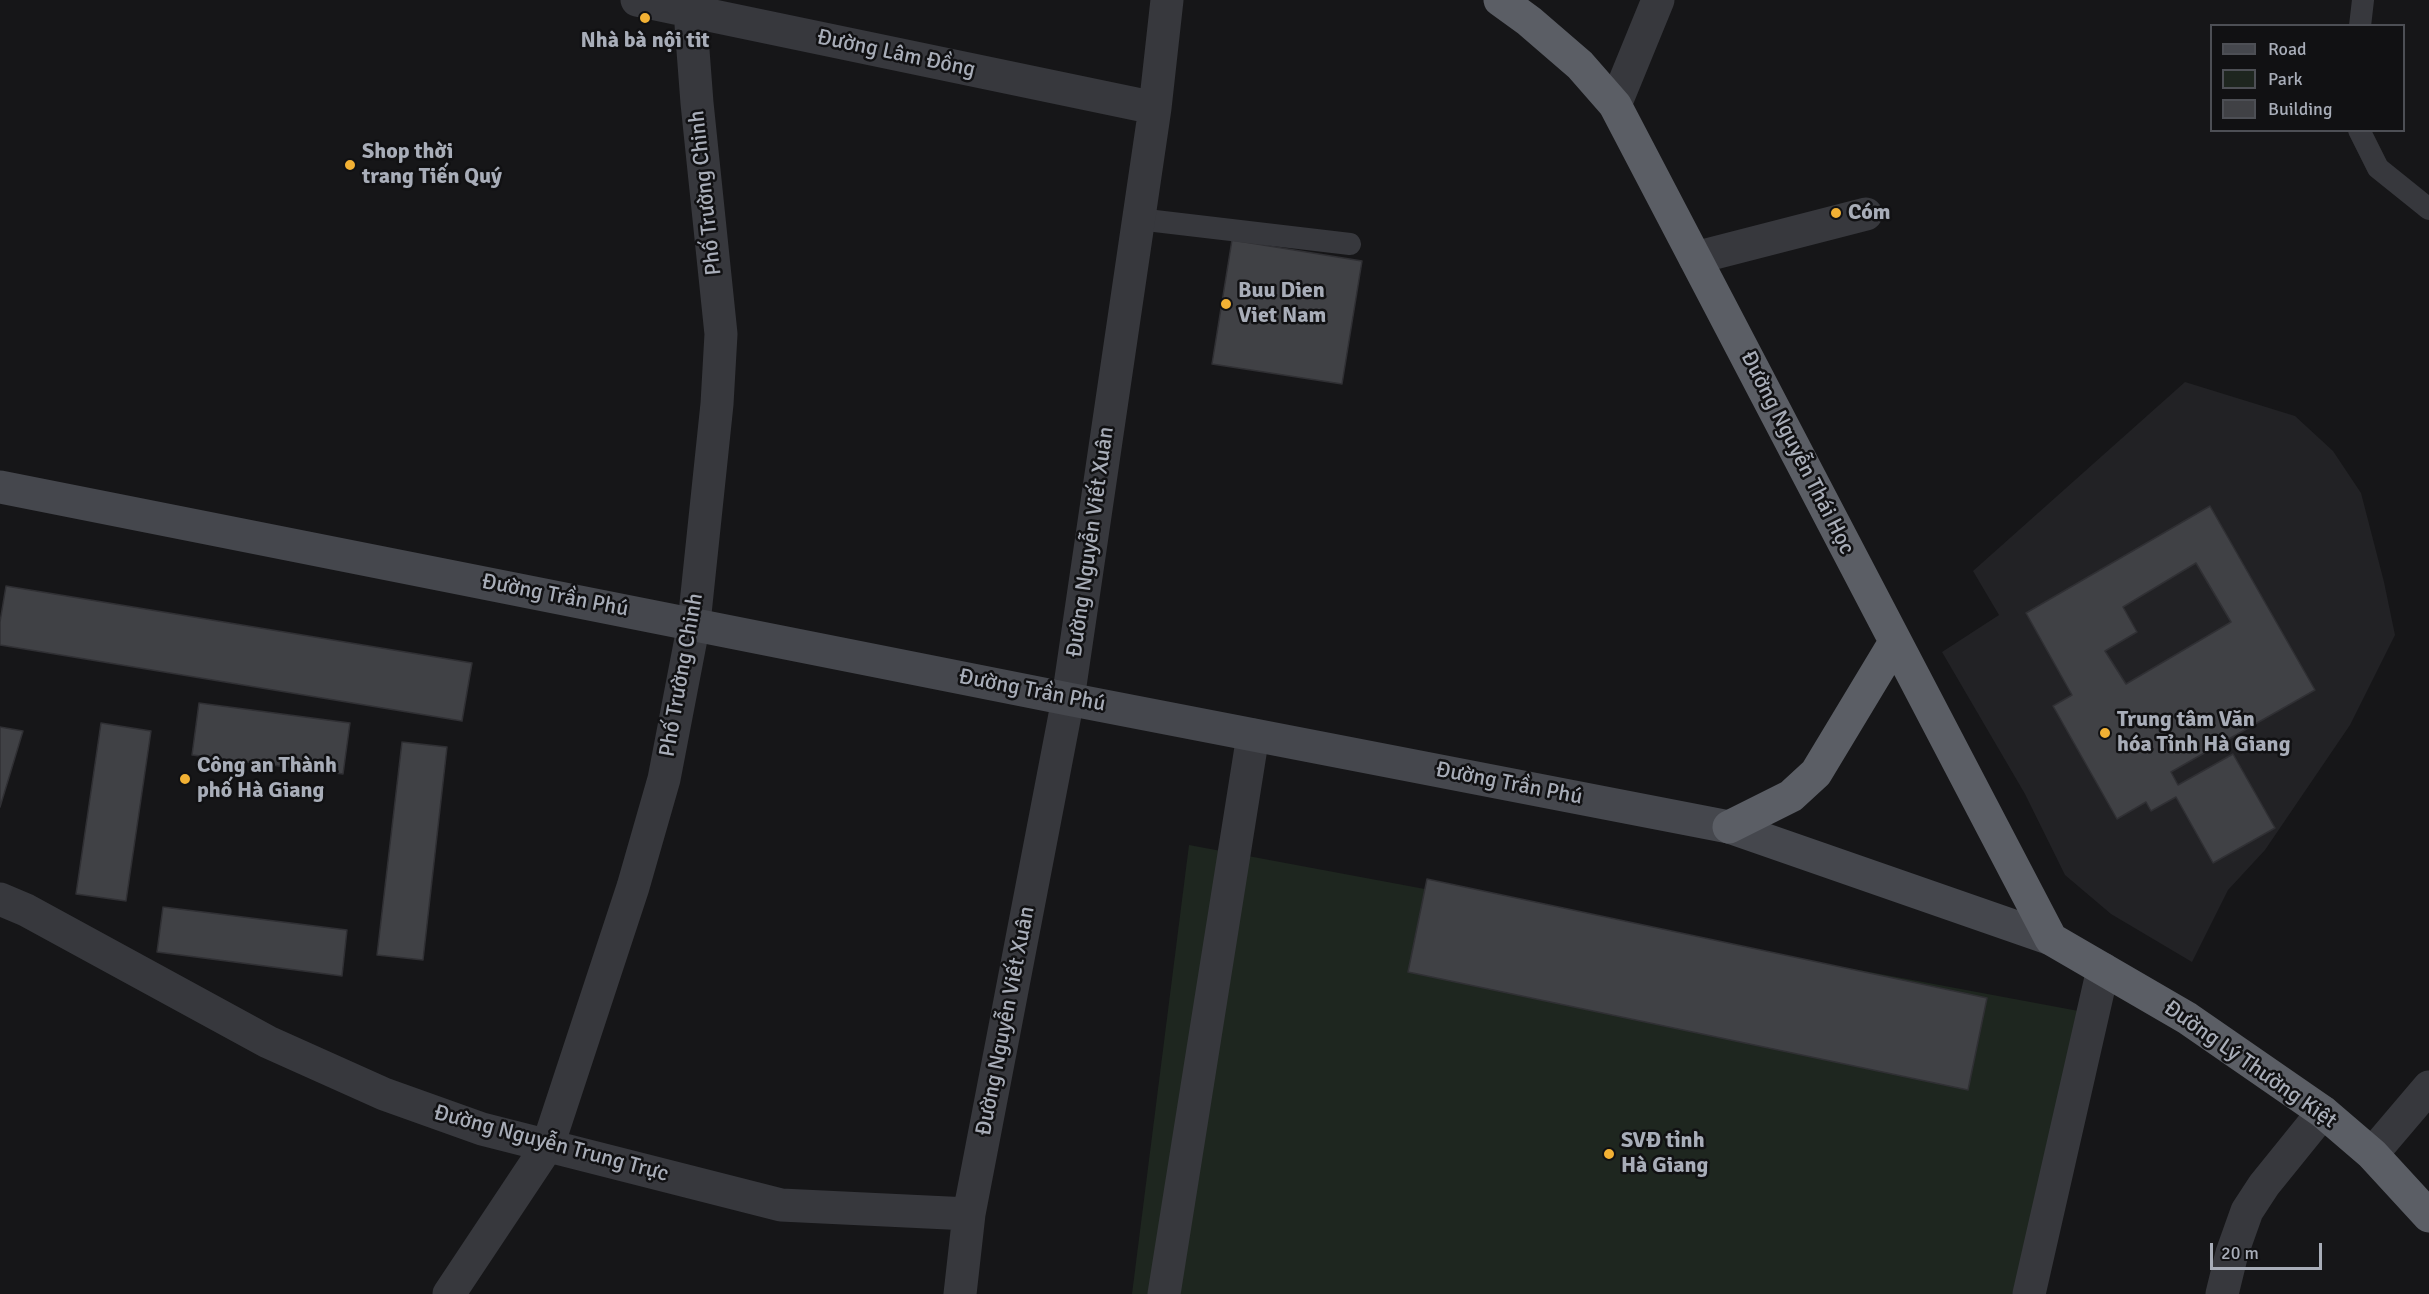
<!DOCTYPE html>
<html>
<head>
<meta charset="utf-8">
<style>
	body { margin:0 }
	#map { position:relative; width:2429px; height:1294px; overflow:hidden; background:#161618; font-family:Signika,sans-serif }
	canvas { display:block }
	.legend { position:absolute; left:2210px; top:24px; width:195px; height:108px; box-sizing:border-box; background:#111113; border:2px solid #4d4f55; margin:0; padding:8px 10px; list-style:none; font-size:18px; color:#a8adb8 }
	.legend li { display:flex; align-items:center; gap:12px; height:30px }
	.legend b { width:30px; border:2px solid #4d4f55 }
	.scale { position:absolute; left:2210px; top:1243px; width:112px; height:27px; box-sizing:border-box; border:3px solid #a8adb8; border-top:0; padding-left:8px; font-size:18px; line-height:21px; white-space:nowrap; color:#a8adb8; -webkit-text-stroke:4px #111113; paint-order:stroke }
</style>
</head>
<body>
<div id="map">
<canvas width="2429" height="1294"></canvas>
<ul class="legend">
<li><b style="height:8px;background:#45474d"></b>Road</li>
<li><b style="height:16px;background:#1e261f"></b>Park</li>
<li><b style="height:16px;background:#404145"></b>Building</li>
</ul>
<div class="scale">20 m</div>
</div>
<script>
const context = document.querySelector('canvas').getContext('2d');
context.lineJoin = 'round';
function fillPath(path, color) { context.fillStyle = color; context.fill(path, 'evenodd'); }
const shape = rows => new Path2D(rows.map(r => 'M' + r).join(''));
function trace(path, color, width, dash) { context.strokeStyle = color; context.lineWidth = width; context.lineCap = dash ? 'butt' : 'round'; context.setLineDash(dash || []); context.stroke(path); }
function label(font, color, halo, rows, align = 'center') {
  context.font = font + ' Signika,sans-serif'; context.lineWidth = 5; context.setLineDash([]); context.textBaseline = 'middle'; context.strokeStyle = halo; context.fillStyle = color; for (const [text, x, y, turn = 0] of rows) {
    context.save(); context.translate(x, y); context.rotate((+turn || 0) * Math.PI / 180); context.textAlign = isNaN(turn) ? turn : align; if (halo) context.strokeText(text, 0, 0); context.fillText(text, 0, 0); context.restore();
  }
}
fillPath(shape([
	[2185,382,2295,416,2333,451,2361,493,2384,582,2395,635,2350,725,2265,850,2228,890,2192,962,2111,914,2065,875,2025,794,1942,652,1999,615,1973,571]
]), '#222225');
fillPath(shape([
	[1189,845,2100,1015,2037,1294,1132,1294]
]), '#1e261f');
const building = shape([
	[1232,240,1362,261,1342,384,1212,364,1232,240],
	[2210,506,2315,690,2171,772,2178,785,2233,754,2275,828,2213,863,2176,797,2151,811,2146,802,2117,819,2053,706,2072,695,2026,613,2210,506],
	[2196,563,2231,622,2126,684,2105,651,2137,632,2123,607,2196,563],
	[6,586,472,663,462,721,0,645,0,622,6,586],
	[199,703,350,723,343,774,192,755,199,703],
	[101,723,151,731,126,901,76,894,101,723],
	[0,727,23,731,0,807,0,727],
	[402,742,447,747,423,960,377,955,402,742],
	[1427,879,1987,998,1968,1090,1408,972,1427,879],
	[163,907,347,930,342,976,157,952,163,907]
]);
fillPath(building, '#404145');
trace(building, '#303034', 1.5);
trace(shape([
	[2360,26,2363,0],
	[2359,130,2378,168,2429,209],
	[1138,219,1350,244]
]), '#37383d', 22);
trace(shape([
	[637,0,1155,108],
	[1695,258,1866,214],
	[0,899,26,910,268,1042,384,1094,482,1129,781,1205,969,1214],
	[2372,1154,2429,1087],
	[449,1294,548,1145,633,887,664,779,694,623,717,404,721,334,697,103,690,11],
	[960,1294,969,1214,1068,699,1155,108,1167,0],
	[1164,1294,1253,735],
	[2029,1294,2103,969]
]), '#37383d', 33);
trace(shape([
	[1615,105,1658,0],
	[2222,1294,2232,1253,2247,1211,2264,1185,2323,1112]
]), '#37383d', 33);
trace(shape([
	[0,487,1068,699,1729,827,2051,939]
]), '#45474d', 33);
trace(shape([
	[1500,0,1529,21,1580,65,1615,105,2051,939,2187,1018,2323,1112,2372,1154,2429,1216],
	[1729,827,1791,796,1816,773,1895,642]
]), '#5b5e65', 33);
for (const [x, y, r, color] of [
	[645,18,6,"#f2b134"],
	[350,165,6,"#f2b134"],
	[1836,213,6,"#f2b134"],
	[1226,304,6,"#f2b134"],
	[2105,733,6,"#f2b134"],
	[185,779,6,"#f2b134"],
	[1609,1154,6,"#f2b134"]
]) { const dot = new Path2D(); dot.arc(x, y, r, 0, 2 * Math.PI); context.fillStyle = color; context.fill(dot); trace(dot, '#111113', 2); }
label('bold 22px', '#a8adb8', '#111113', [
	["Nhà bà nội tit",645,41,"center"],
	["Shop thời",362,152],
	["trang Tiến Quý",362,177],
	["Cóm",1848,213],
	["Buu Dien",1238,291],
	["Viet Nam",1238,316],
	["Trung tâm Văn",2117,720],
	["hóa Tỉnh Hà Giang",2117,745],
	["Công an Thành",197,766],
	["phố Hà Giang",197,791],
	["SVĐ tỉnh",1621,1141],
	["Hà Giang",1621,1166]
], 'left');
label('22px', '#a8adb8', '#111113', [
	["Đường Lâm Đồng",896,54,12],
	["Phố Trường Chinh",706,193,-96],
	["Đường Nguyễn Thái Học",1797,453,63],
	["Đường Nguyễn Viết Xuân",1091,542,-82],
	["Đường Trần Phú",555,596,11],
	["Phố Trường Chinh",682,675,-80],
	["Đường Trần Phú",1032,691,11],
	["Đường Trần Phú",1509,784,11],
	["Đường Nguyễn Viết Xuân",1006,1021,-79],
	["Đường Lý Thường Kiệt",2250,1065,35],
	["Đường Nguyễn Trung Trực",551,1144,15]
]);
</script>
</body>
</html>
